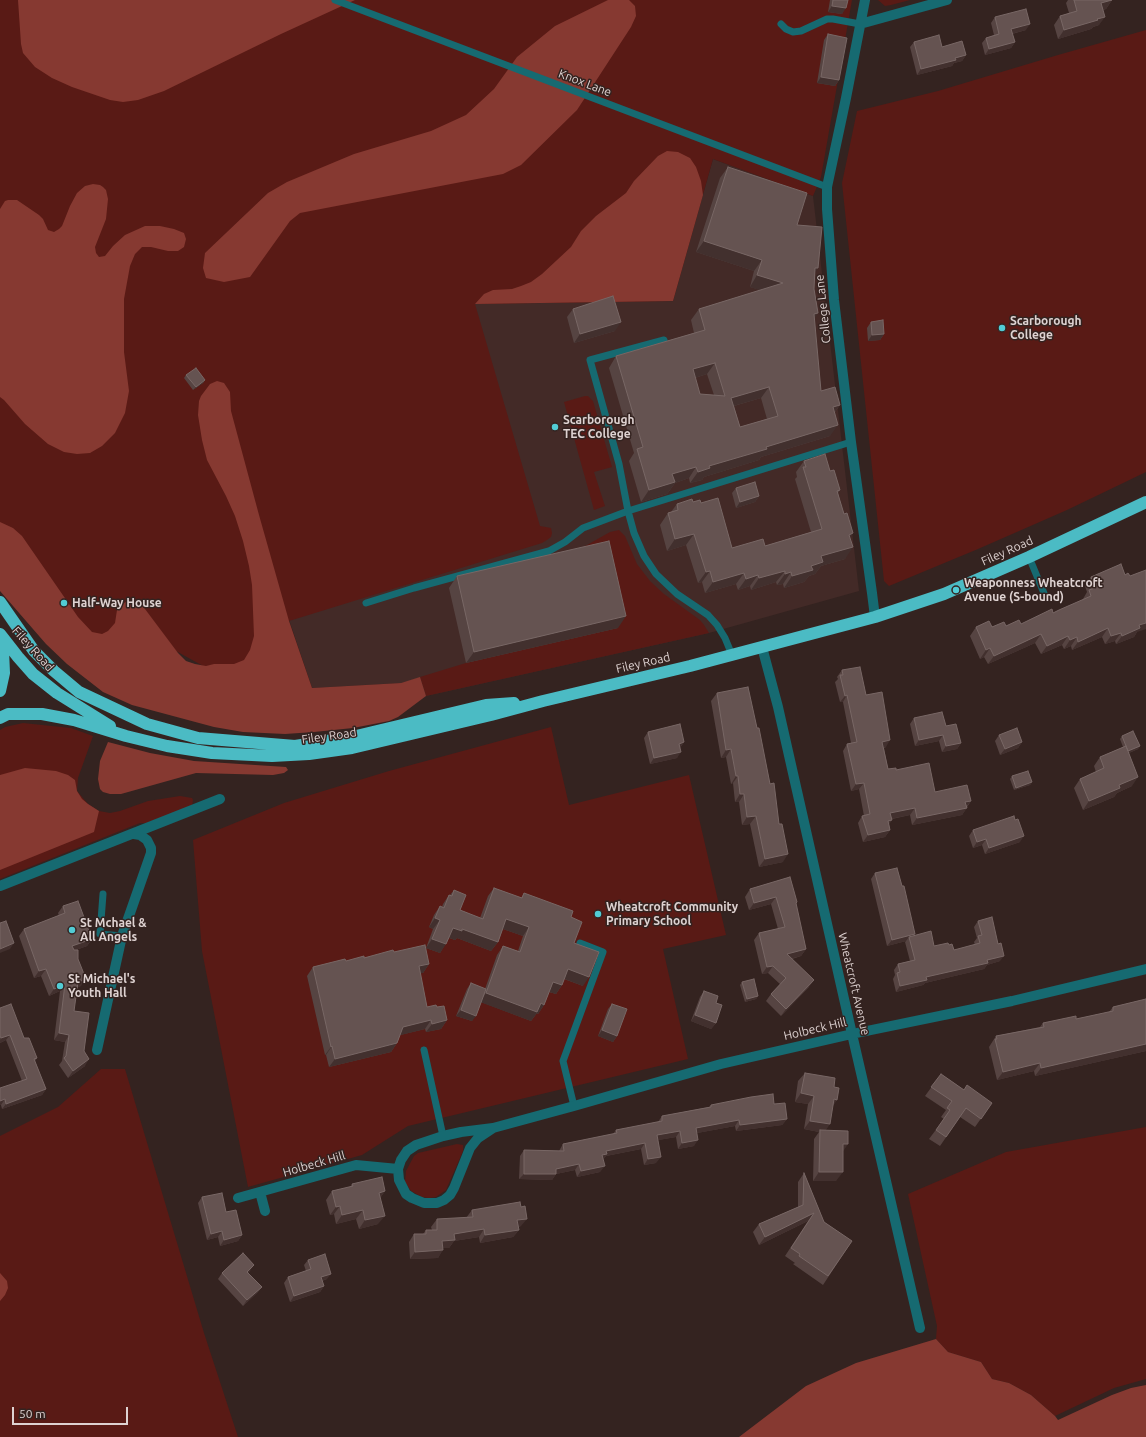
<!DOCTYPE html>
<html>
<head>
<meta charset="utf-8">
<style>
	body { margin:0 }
	#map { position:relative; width:1146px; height:1437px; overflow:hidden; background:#342320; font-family:Ubuntu,sans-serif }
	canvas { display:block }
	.scale { position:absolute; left:12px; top:1407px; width:116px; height:18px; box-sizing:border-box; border:2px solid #ded2d1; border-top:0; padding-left:5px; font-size:12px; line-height:14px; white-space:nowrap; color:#ded2d1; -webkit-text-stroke:3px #342320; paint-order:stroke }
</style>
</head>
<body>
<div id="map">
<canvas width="1146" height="1437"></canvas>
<div class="scale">50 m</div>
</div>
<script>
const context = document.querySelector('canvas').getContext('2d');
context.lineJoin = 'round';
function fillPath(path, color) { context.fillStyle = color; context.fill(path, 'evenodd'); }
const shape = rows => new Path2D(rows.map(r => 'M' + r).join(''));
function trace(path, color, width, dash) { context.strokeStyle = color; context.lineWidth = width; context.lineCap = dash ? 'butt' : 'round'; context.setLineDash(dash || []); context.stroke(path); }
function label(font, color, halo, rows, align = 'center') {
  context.font = font + ' Ubuntu,sans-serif'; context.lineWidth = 3; context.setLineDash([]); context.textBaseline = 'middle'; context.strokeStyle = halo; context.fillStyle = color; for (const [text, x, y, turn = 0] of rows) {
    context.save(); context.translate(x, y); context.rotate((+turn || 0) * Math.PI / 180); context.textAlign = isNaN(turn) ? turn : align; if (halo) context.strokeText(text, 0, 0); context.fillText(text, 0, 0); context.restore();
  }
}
fillPath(shape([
	[713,159,813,196,859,591,709,633,426,696,420,678,401,683,312,688,210,385,475,304,673,301]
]), '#432a27');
fillPath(shape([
	[0,0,852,0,821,177,813,196,713,159,673,301,475,304,540,526,551,528,552,533,551,537,547,540,542,543,289,621,312,688,225,678,145,634,106,645,62,622,0,534],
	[878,0,910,0,891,5,885,6],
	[1146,30,1146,472,1067,510,978,549,889,586,884,581,842,183,857,111,938,91,1058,55],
	[585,396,588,396,593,401,612,467,594,472,605,506,594,510,564,402],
	[619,530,625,536,637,564,650,581,664,594,700,620,704,625,709,633,426,696,420,677,466,663,580,549,610,532],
	[23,723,71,728,93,736,78,778,77,791,88,804,99,811,110,813,120,811,148,801,180,796,192,798,193,800,192,806,147,823,140,823,0,879,0,730,5,727],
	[551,727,569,805,689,775,726,935,663,949,688,1059,408,1126,362,1155,248,1187,202,951,193,840,284,803,389,771],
	[101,1069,125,1069,204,1333,238,1437,0,1437,0,1136,58,1107],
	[1146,1127,1146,1379,1114,1388,1055,1416,1031,1395,1009,1383,992,1379,981,1362,948,1352,936,1339,937,1326,908,1194,1006,1152],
	[457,1144,463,1145,463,1151,446,1190,436,1197,429,1198,422,1197,411,1191,405,1182,406,1171,414,1156,418,1153]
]), '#591a15');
fillPath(shape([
	[18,0,355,0,281,34,164,91,138,100,123,102,110,100,72,87,52,78,35,67,23,53,21,44],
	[608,0,629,0,635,6,636,16,631,27,577,110,521,165,503,174,300,213,290,221,250,277,224,282,206,278,203,268,205,253,268,193,287,182,354,154,431,131,466,115,494,89,517,57,555,26],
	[667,151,678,152,690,158,696,167,701,181,703,195,673,301,475,304,484,294,493,290,512,289,521,286,531,282,542,274,571,247,581,231,596,216,626,193,634,181,658,156],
	[93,184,100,185,103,187,106,190,108,199,106,219,95,247,96,253,99,257,105,256,113,246,125,235,145,226,160,226,174,229,184,233,186,239,184,247,178,251,168,251,151,247,142,247,135,254,130,266,124,299,124,352,129,391,125,413,115,433,102,446,90,453,77,454,64,452,48,444,25,424,4,400,0,397,0,209,5,201,8,200,17,200,39,215,43,219,48,230,54,232,59,229,62,226,70,206,77,193,85,186],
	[217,381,224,383,230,392,231,411,259,515,289,621,312,688,401,683,420,677,426,696,398,717,389,721,353,728,314,732,285,734,243,732,214,727,132,705,103,692,67,664,46,644,0,591,0,522,13,528,22,536,78,617,92,632,102,634,108,631,115,623,117,610,121,605,129,600,135,600,142,605,178,653,186,661,195,664,206,666,214,664,234,664,244,660,250,650,254,636,252,585,249,566,243,541,235,516,226,496,207,460,202,440,198,415,199,401,201,396,210,384],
	[108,742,150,753,194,761,286,767,288,770,284,773,273,775,196,773,121,794,110,794,103,792,100,789,98,779,100,761],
	[25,768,56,771,68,775,75,780,77,791,82,799,88,804,99,811,94,832,0,870,0,775],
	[0,1273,7,1281,8,1288,5,1295,0,1301],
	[936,1339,948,1352,981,1362,992,1379,1009,1383,1031,1395,1055,1416,1058,1420,1112,1395,1131,1388,1146,1385,1146,1437,739,1437,806,1386,856,1363]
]), '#863931');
trace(shape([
	[335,0,827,187],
	[781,24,786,29,793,32,801,31,827,19,833,19,860,24],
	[664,340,590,360,619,464,628,511,634,533,644,556,656,574,677,594,708,615,717,625,725,638,732,655],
	[1029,557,1046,598],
	[366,603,414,588,549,551,565,542,583,528,628,511,851,442],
	[103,894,100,934,122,936],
	[424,1050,443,1136],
	[574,1106,563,1061,603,952,580,943]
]), '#166a71', 7);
trace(shape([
	[865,0,846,98,827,187,827,209,834,300,851,442,872,593,875,617],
	[860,24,947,0],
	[762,647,778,707,852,1034,920,1328],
	[0,886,220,799],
	[97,1050,122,936,151,853,151,848,147,840,140,835,134,834],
	[493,1128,478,1138,470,1148,454,1188,450,1195,444,1200,437,1203,424,1203,412,1198,406,1194,399,1180,398,1169,401,1160,407,1151,416,1145,443,1136,461,1132,493,1128,574,1106,721,1064,852,1034,1012,1001,1146,969],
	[260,1192,265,1211],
	[238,1198,356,1165,398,1169]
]), '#166a71', 10);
trace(shape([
	[0,602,34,651,54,671,79,692,147,724,198,738,295,746,352,737,486,705,514,703],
	[0,634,18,657,33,674,57,693,110,726],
	[0,640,3,650,4,673,0,691],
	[0,718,8,714,42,714,74,720,126,736,167,746,212,753,272,756,309,754,352,748,491,715,543,701,690,666,875,617,944,594,1029,557,1146,502]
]), '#4bbbc4', 12);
fillPath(shape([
	[830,0,848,0,842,14,828,12],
	[1068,0,1112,0,1106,9,1103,10,1099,25,1093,27,1091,29,1058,39,1054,25,1060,16,1069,13,1066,3],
	[995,17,1026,30,1012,34,1015,42,1011,48,985,55,982,43,986,38,994,35,991,23],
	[828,34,839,80,835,86,817,83,824,40],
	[914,42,966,55,962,61,954,63,952,66,917,75,910,47],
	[728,167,797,225,814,273,814,319,821,391,840,405,835,412,830,436,761,457,759,460,704,477,702,480,690,483,689,478,675,483,667,494,641,502,629,461,634,453,609,368,616,356,694,333,691,320,699,309,761,290,750,287,754,271,696,252,720,178],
	[707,374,714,395,700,394,695,378],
	[761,398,767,419,740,427,734,406],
	[573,309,615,331,574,343,567,317],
	[871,322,884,334,880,340,868,341,867,328],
	[186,375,205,380,203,383,193,390,184,378],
	[804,461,830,471,840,490,838,493,850,538,845,559,821,566,815,574,809,576,804,582,784,588,783,584,777,585,776,582,751,590,750,586,738,590,736,584,705,593,702,582,698,583,686,545,667,551,660,525,668,513,671,512,677,504,693,502,701,503,732,548,765,546,811,532,795,479,797,477,796,472],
	[736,488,759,496,755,502,736,508,732,493],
	[1125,575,1130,576,1137,632,1134,637,1116,644,1115,641,1105,644,1102,637,1072,650,1071,646,1064,649,1062,645,1041,654,1035,643,988,664,984,657,980,659,970,636,976,627,1006,626,1021,624,1053,613,1083,600,1083,599,1087,592,1085,586,1091,577],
	[457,576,618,628,466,663,449,588],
	[842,670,866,695,886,747,884,748,888,769,896,770,935,792,971,801,962,815,912,825,910,815,892,819,892,820,889,824,890,830,885,837,863,842,858,823,862,816,864,816,859,789,851,791,843,751,847,744,851,743,843,702,840,702,835,682,838,679,837,677],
	[717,693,783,862,759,867,750,824,742,825,739,802,735,802,733,783,731,784,726,757,721,758,711,701],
	[914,718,946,726,961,743,957,749,942,752,939,741,915,746,910,724],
	[648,732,684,742,680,748,677,758,650,764,644,738],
	[999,735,1022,742,1018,748,1000,755,995,741],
	[1122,736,1140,746,1138,749,1129,753,1132,786,1117,793,1114,797,1083,810,1074,788,1080,779,1096,772,1094,766,1100,757,1123,747,1120,739],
	[1012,776,1032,782,1030,785,1014,790,1010,779],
	[1015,820,1020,842,985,854,982,845,973,848,969,836,973,830],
	[875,873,914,935,934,946,949,945,954,950,975,945,974,942,977,938,974,927,978,921,1000,961,987,965,984,969,925,983,923,985,896,992,893,979,895,975,894,970,898,964,910,961,905,942,906,941,887,946,871,879],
	[790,877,806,949,801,956,792,959,809,987,781,1016,766,1001,771,994,781,985,768,973,762,974,754,940,759,933,778,929,771,904,749,910,745,897,750,889],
	[494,888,521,898,524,893,571,917,574,943,583,986,564,979,562,985,556,994,549,992,544,1005,538,1014,537,1013,531,1021,481,1002,472,1021,456,1016,467,989,471,983,485,989,497,955,503,946,518,951,523,936,503,929,498,942,491,951,457,938,455,940,449,938,440,953,426,948,433,929,429,927,434,915,440,906,442,907,443,904,449,895,450,895,454,890,460,910,480,918,488,896],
	[63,906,92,939,87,946,76,950,81,986,77,987,74,1011,84,1051,85,1066,68,1078,59,1065,62,1061,65,1042,54,1040,60,991,49,996,41,976,34,978,19,936,24,929,59,916,58,913],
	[394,952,429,964,423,973,420,973,427,1007,437,1007,447,1020,441,1029,426,1032,425,1029,400,1035,397,1043,391,1052,329,1067,326,1055,325,1055,307,976,313,967,346,961],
	[742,982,758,996,756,999,745,1002,740,985],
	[704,991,716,1003,716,1023,711,1029,691,1021,700,997],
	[1146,999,1146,1051,1035,1076,1034,1071,997,1080,989,1047,996,1036,1040,1027,1043,1023,1076,1019,1109,1012,1113,1007],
	[612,1004,617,1036,613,1042,598,1036,608,1009],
	[0,1008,24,1038,37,1058,35,1061,46,1089,42,1095,2,1109,1,1105,0,1088,22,1081,6,1040,0,1043],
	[805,1073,834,1087,832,1107,825,1130,843,1151,836,1181,813,1181,814,1139,819,1132,804,1129,808,1104,795,1102,798,1081],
	[941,1074,964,1090,992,1103,975,1127,960,1117,940,1146,929,1139,944,1119,941,1117,946,1110,925,1096],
	[774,1104,787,1119,782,1125,736,1131,735,1126,697,1133,694,1146,678,1149,676,1137,658,1140,656,1163,644,1165,641,1149,606,1156,603,1159,600,1172,577,1177,575,1170,556,1174,552,1180,519,1179,520,1156,524,1150,559,1151,563,1144,613,1134,616,1130,658,1122,662,1116,709,1107,711,1105],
	[804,1173,824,1222,852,1241,823,1285,793,1264,795,1263,785,1256,808,1221,759,1245,753,1232,759,1224,798,1207,798,1182],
	[352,1184,385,1191,380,1198,378,1224,359,1229,356,1219,336,1224,334,1214,330,1215,326,1200,332,1191,350,1187],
	[202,1197,226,1212,242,1235,238,1241,220,1246,218,1237,207,1240,198,1203],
	[472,1210,521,1226,518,1227,519,1230,513,1237,480,1243,479,1237,454,1241,449,1248,443,1248,438,1258,410,1259,409,1242,414,1234,423,1234,426,1230,432,1230,431,1227,437,1219,466,1218],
	[308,1260,327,1279,322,1281,324,1286,320,1292,290,1302,284,1283,288,1277,306,1271,304,1265],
	[250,1271,248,1273,262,1287,257,1293,243,1306,218,1279,222,1273]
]), '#564442');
fillPath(shape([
	[1112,0,1106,9,1095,12,1101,3],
	[832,6,846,8,842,14,828,12],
	[1105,17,1099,25,1093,27,1091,29,1058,39,1064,30],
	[1030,24,1026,30,1007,35,1011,29],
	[1015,42,1011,48,985,55,989,49],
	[966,55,962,61,954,63,952,66,917,75,921,69],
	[821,77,839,80,835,86,817,83],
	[704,241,762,260,754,271,696,252],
	[815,268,818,268,810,279],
	[757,275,783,283,775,295,750,287],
	[818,313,810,325,814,314],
	[621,322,615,331,574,343,580,334],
	[884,334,880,340,868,341,872,335],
	[715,363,707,374,685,381,693,369],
	[205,380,203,383,193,390,196,387],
	[769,387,761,398,723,409,731,398],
	[840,405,832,416,833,407],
	[838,425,830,436,761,457,759,460,704,477,702,480,690,483,698,472,709,466,766,447],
	[696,467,689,478,675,483,667,494,641,502,649,490,672,474],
	[759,496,755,502,736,508,740,502],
	[853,533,845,545,849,535],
	[694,534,686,545,667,551,675,539],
	[853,547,845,559,821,566,815,574,809,576,804,582,784,588,792,576,811,566,821,556],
	[710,571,702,582,698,583,706,572],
	[785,571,776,582,751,590,759,578],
	[791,572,783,584,777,585,785,574],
	[744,573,736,584,705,593,713,582],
	[758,575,750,586,738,590,746,579],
	[626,616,618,628,466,663,474,652],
	[1146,623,1146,629,1137,632,1134,637,1116,644,1122,636,1139,625],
	[1108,628,1102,637,1072,650,1078,642],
	[1121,633,1115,641,1105,644,1111,636],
	[1041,634,1035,643,988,664,994,656],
	[1068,636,1062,645,1041,654,1047,646],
	[1077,637,1071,646,1064,649,1070,640],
	[990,648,984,657,980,659,986,650],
	[847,695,843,702,840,702,845,696],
	[943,735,939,741,915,746,919,740],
	[890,740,886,747,878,749,882,742],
	[684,742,680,748,679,744],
	[1022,742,1018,748,1000,755,1005,749],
	[961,743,957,749,942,752,946,746],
	[1140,746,1138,749,1126,754,1128,751],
	[731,749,726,757,721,758,726,750],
	[681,752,677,758,650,764,654,758],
	[736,776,738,776,733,783,731,784],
	[1138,777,1132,786,1117,793,1114,797,1083,810,1089,801,1119,785],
	[1032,782,1030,785,1014,790,1016,788],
	[864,783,859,789,851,791,856,784],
	[740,794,744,794,739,802,735,802],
	[971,801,966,807,965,802],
	[915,808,910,815,885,820,890,813],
	[967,808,962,815,912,825,917,818],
	[756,816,750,824,742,825,747,817],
	[892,820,887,826,888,821],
	[890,830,885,837,863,842,868,835],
	[1024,836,1020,842,985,854,989,848],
	[986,839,982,845,973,848,977,842],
	[788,854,783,862,759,867,765,859],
	[776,897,771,904,749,910,754,903],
	[435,918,440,920,433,929,429,927],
	[506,919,529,927,523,936,500,928],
	[453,928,462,929,498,942,491,951,457,938,455,940,447,937],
	[915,934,911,940,909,937,906,941,887,946,892,940],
	[92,939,87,946,67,953,72,946],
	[432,939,446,944,440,953,426,948],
	[14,943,10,949,0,953,0,949],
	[806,949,801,956,782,961,787,954],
	[1004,956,1000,961,987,965,984,969,925,983,923,985,896,992,900,986,926,977],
	[429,964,423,973,413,975,419,966],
	[773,966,768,973,762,974,767,967],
	[46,969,41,976,34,978,39,971],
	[568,969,589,977,583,986,562,978],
	[86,979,81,986,73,989,78,982],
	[814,980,809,987,781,1016,786,1009],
	[553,982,562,985,556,994,546,991],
	[65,984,60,991,49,996,54,989],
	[486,993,541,1003,544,1005,538,1014,537,1013,531,1021,480,1002],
	[758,996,756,999,745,1002,747,999],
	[461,1010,476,1016,472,1021,456,1016],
	[695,1015,716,1023,711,1029,691,1021],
	[431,1020,425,1029,397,1036,403,1027],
	[447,1020,441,1029,426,1032,432,1024],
	[602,1030,617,1036,613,1042,598,1036],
	[59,1033,69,1035,65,1042,54,1040],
	[10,1035,6,1040,0,1043,0,1040,1,1038],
	[397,1043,391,1052,329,1067,335,1059],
	[1146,1044,1146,1051,1035,1076,1041,1068],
	[332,1046,326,1055,325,1055,331,1047],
	[89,1059,85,1066,68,1078,73,1071],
	[1040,1063,1034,1071,997,1080,1003,1072],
	[46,1089,42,1095,2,1109,6,1104],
	[801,1093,814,1096,808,1104,795,1102],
	[5,1099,1,1105,0,1105,0,1101],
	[834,1099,837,1100,831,1109],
	[787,1119,782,1125,736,1131,740,1125],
	[739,1120,735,1126,692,1134,696,1128],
	[810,1121,830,1124,824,1133,820,1130,819,1132,804,1129],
	[680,1131,676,1137,653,1141,657,1135],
	[698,1140,694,1146,678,1149,682,1143],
	[645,1143,641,1149,606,1156,603,1160,598,1161,606,1151],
	[843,1144,848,1144,842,1153],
	[661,1157,656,1163,644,1165,648,1159],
	[579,1164,575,1170,556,1174,552,1180,519,1179,524,1174,556,1169],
	[605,1166,600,1172,577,1177,581,1171],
	[819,1172,843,1172,836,1181,813,1181],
	[385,1191,379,1200,379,1193],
	[340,1206,334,1214,330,1215,336,1207],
	[363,1210,356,1219,336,1224,342,1215],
	[814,1213,808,1221,759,1245,765,1237],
	[385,1216,378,1224,359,1229,365,1220],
	[527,1219,521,1226,512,1228,517,1220],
	[484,1229,479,1237,454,1241,449,1248,437,1248,442,1241,454,1234],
	[519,1230,513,1237,480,1243,485,1235],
	[222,1231,218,1237,207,1240,211,1234],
	[242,1235,238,1241,220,1246,224,1240],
	[443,1250,438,1258,410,1259,415,1252],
	[254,1265,250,1271,243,1278,247,1272],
	[331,1274,327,1279,317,1282,321,1277],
	[324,1286,320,1292,290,1302,294,1296],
	[262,1287,257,1293,243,1306,247,1300]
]), '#42302e');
const building = shape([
	[833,0,848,0,846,8,832,6,833,0],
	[1074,0,1112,0,1101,3,1105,17,1097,19,1098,20,1064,30,1060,16,1077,11,1074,0],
	[1026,9,1030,24,1011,29,1015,42,989,49,986,38,999,34,995,17,1026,9],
	[828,34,847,38,839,80,821,77,828,34],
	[939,35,942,47,962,41,966,55,955,58,956,60,921,69,914,42,939,35],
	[728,167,807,193,797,225,822,227,818,268,815,268,814,289,818,313,814,314,821,391,835,387,840,405,833,407,838,425,766,447,767,449,709,466,710,468,698,472,696,467,672,474,675,482,649,490,637,449,643,447,616,356,705,330,699,309,783,283,757,275,762,260,704,241,728,167],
	[715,363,725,396,700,394,693,369,715,363],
	[769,387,778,416,740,427,731,398,769,387],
	[613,296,621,322,580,334,573,309,613,296],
	[883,320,884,334,872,335,871,322,883,320],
	[196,368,205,380,196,387,186,375,196,368],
	[825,454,830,471,834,470,840,490,837,491,844,514,847,513,853,533,849,535,853,547,821,556,823,562,811,566,813,570,792,576,791,572,785,574,785,571,759,578,758,575,746,579,744,573,713,582,710,571,706,572,694,534,675,539,668,513,678,510,677,504,692,499,693,502,700,500,701,503,718,498,732,548,763,539,765,546,822,529,803,467,806,467,804,461,825,454],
	[755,482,759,496,740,502,736,488,755,482],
	[609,541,626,616,474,652,457,576,609,541],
	[1121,564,1125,575,1128,573,1130,576,1146,570,1146,623,1139,625,1140,628,1122,636,1121,633,1111,636,1108,628,1078,642,1077,637,1070,640,1068,636,1047,646,1041,634,994,656,990,648,986,650,976,627,989,621,992,627,1004,622,1006,626,1019,620,1021,624,1052,609,1053,613,1059,610,1091,596,1089,590,1095,588,1091,577,1121,564],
	[860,667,866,695,882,692,890,740,882,742,888,769,896,768,896,770,929,763,935,792,967,785,971,801,965,802,967,808,917,818,915,808,890,813,892,820,888,821,890,830,868,835,862,816,870,814,864,783,856,784,847,744,857,742,847,695,845,696,840,675,843,675,842,670,860,667],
	[748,687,757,728,759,728,770,784,774,783,779,824,782,824,788,854,765,859,756,816,747,817,744,794,740,794,738,776,736,776,731,749,726,750,717,693,748,687],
	[942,712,946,726,956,724,961,743,946,746,943,735,919,740,914,718,942,712],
	[680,724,684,742,679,744,681,752,654,758,648,732,680,724],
	[1017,728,1022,742,1005,749,999,735,1017,728],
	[1133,731,1140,746,1128,751,1122,736,1133,731],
	[1126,746,1138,777,1119,785,1120,788,1089,801,1080,779,1104,768,1100,757,1126,746],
	[1028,771,1032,782,1016,788,1012,776,1028,771],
	[1014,816,1015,820,1018,819,1024,836,989,848,986,839,977,842,973,830,1014,816],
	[897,868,902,886,904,886,915,934,892,940,875,873,897,868],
	[790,877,797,902,796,903,806,949,787,954,814,980,786,1009,771,994,786,978,773,966,767,967,759,933,785,927,776,897,754,903,750,889,790,877],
	[494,888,522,898,524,893,573,911,571,917,582,922,574,943,599,952,589,977,568,969,562,985,553,982,544,1005,541,1003,537,1012,486,993,503,946,520,952,529,927,506,919,498,942,462,929,462,931,453,928,446,944,432,939,440,920,435,918,440,906,444,908,449,895,452,896,454,890,466,895,460,910,483,919,494,888],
	[78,901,92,939,72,946,74,950,78,950,78,959,86,979,78,982,74,1011,89,1013,84,1051,89,1059,73,1071,64,1058,66,1056,69,1035,59,1033,65,984,54,989,46,969,39,971,24,929,65,913,63,906,78,901],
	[992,917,998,944,1001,943,1004,956,987,960,988,963,926,977,927,980,900,986,897,973,900,972,898,964,915,960,909,937,931,931,934,946,948,943,949,945,952,944,954,950,980,943,978,936,982,935,978,921,992,917],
	[6,921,14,943,0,949,0,923,6,921],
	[425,945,429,964,419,966,427,1007,436,1005,437,1007,444,1006,447,1020,432,1024,431,1020,403,1027,397,1043,335,1059,332,1046,331,1047,313,967,345,959,346,961,364,956,364,958,393,950,394,952,425,945],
	[754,979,758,996,747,999,742,982,754,979],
	[471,983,486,989,476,1016,461,1010,471,983],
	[704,991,718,996,716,1003,722,1005,716,1023,695,1015,704,991],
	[1146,999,1146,1044,1041,1068,1040,1063,1003,1072,995,1039,997,1039,996,1036,1044,1027,1043,1023,1076,1016,1076,1019,1113,1011,1113,1007,1146,999],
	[11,1004,24,1038,29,1038,37,1058,34,1059,46,1089,6,1104,5,1099,0,1101,0,1088,27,1079,10,1035,1,1038,0,1036,0,1008,11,1004],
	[612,1004,627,1009,617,1036,602,1030,612,1004],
	[805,1073,835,1078,834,1087,839,1088,837,1100,834,1099,830,1124,810,1121,814,1096,801,1093,805,1073],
	[941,1074,964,1090,967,1085,992,1103,981,1119,966,1108,946,1137,936,1130,950,1110,947,1108,952,1101,931,1087,941,1074],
	[773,1094,774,1104,785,1103,787,1119,740,1125,739,1120,696,1128,698,1140,682,1143,680,1131,657,1135,661,1157,648,1159,645,1143,606,1151,607,1154,602,1155,605,1166,581,1171,579,1164,556,1169,556,1174,524,1174,524,1150,564,1151,563,1144,617,1133,616,1130,662,1121,662,1116,711,1107,711,1105,751,1097,773,1094],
	[820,1130,848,1131,848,1144,843,1144,843,1172,819,1172,820,1130],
	[804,1173,824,1222,852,1241,828,1276,799,1256,800,1254,791,1248,814,1213,765,1237,759,1224,803,1205,804,1173],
	[382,1177,385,1191,379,1193,385,1216,365,1220,363,1210,342,1215,340,1206,336,1207,332,1191,353,1186,352,1184,382,1177],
	[222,1193,226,1212,236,1210,242,1235,224,1240,222,1231,211,1234,202,1197,222,1193],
	[520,1202,521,1207,525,1206,527,1219,517,1220,519,1230,485,1235,484,1229,454,1234,455,1240,442,1241,443,1250,415,1252,414,1234,426,1234,426,1230,437,1230,437,1219,473,1217,472,1210,520,1202],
	[243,1253,254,1265,247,1272,262,1287,247,1300,222,1273,243,1253],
	[325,1254,331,1274,321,1277,324,1286,294,1296,288,1277,311,1269,308,1260,325,1254]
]);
fillPath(building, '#655351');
trace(building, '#786765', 1);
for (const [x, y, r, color] of [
	[1002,328,4,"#52ccd5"],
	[555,427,4,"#52ccd5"],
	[956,590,4,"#52ccd5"],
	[64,603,4,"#52ccd5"],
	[598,914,4,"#52ccd5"],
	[72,930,4,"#52ccd5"],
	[60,986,4,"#52ccd5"]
]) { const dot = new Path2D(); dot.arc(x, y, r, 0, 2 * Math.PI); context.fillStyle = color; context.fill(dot); trace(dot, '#342320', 1.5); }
label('12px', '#ded2d1', '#342320', [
	["Knox Lane",585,83,21],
	["College Lane",823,309,-96],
	["Filey Road",1007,551,-24],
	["Filey Road",33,649,48],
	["Filey Road",643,663,-13],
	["Filey Road",329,736,-8],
	["Wheatcroft Avenue",854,984,77],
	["Holbeck Hill",815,1029,-13],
	["Holbeck Hill",314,1164,-16]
]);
label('bold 12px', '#ded2d1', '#342320', [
	["Scarborough",1010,321],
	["College",1010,335],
	["Scarborough",563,420],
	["TEC College",563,434],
	["Weaponness Wheatcroft",964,583],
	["Avenue (S-bound)",964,597],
	["Half-Way House",72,603],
	["Wheatcroft Community",606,907],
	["Primary School",606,921],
	["St Mchael &",80,923],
	["All Angels",80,937],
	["St Michael's",68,979],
	["Youth Hall",68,993]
], 'left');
</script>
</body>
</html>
